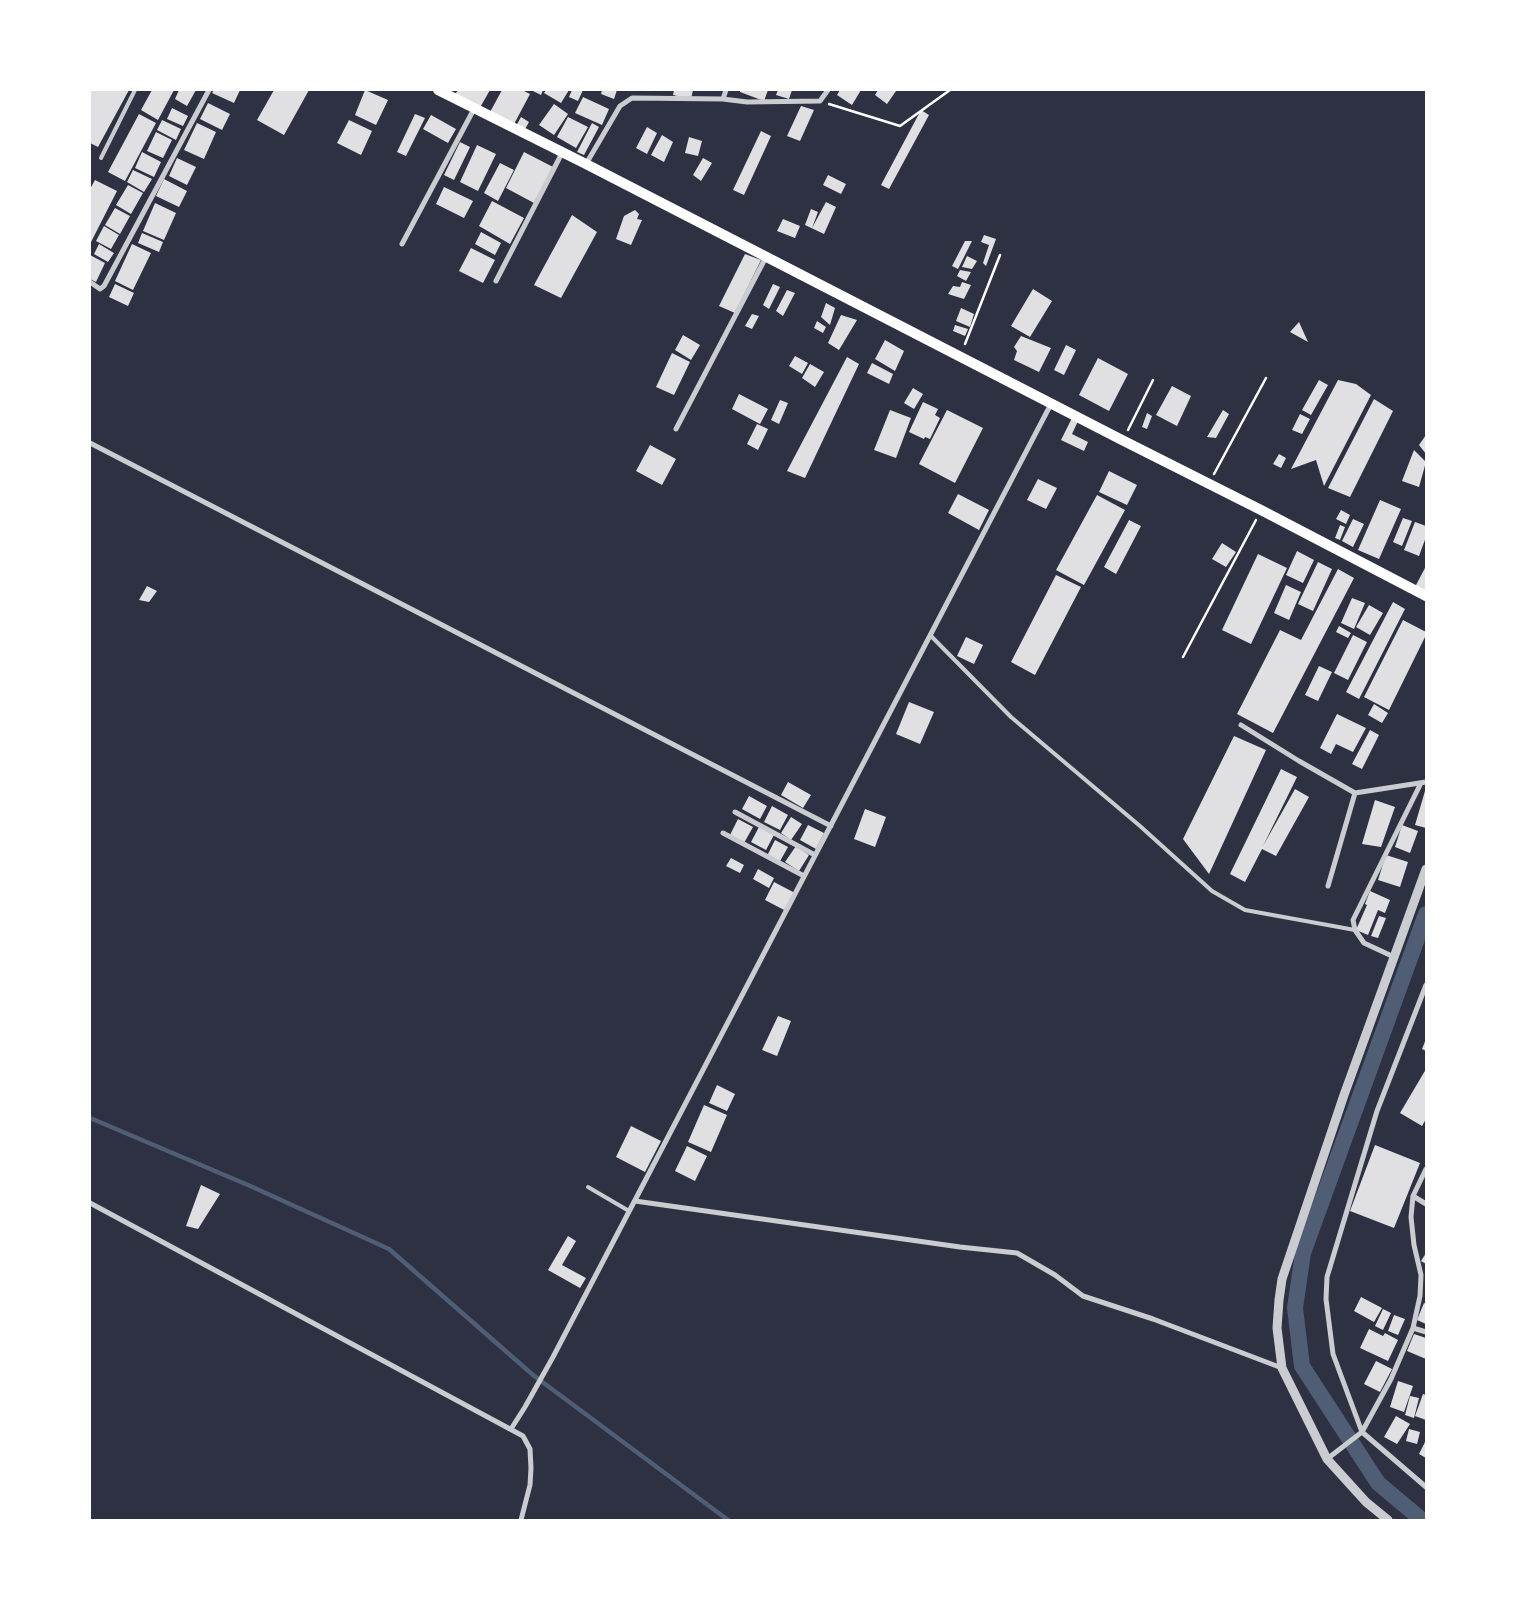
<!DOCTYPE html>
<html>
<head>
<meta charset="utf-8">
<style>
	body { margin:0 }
	#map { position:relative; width:1516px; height:1610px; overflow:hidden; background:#2d3142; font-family:"Asap Condensed",sans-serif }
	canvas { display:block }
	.frame { position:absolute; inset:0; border:91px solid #fff; pointer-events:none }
</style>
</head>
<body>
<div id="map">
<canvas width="1516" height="1610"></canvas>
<div class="frame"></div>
</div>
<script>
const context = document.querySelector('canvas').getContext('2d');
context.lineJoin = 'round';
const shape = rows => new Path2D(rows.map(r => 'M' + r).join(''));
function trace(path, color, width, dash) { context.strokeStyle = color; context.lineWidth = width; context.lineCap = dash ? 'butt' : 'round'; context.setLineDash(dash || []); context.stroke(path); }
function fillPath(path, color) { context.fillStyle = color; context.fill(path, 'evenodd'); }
trace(shape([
	[90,1118,248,1185,389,1249,533,1375,728,1520]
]), '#4f5d75', 4.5);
trace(shape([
	[1422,1520,1378,1483,1302,1366,1295,1308,1303,1253,1426,914]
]), '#4f5d75', 16);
fillPath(shape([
	[90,90,129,90,98,147,90,143],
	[152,90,174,90,158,120,141,110],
	[179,90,196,90,187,106,175,99],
	[214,90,240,90,234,103,212,93],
	[274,90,309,90,284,135,257,120],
	[365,90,388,100,376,125,355,115],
	[458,90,490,90,478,111,454,96],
	[502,90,522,90,530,94,513,126,489,114],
	[531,90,543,90,541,95],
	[546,90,569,90,561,103,544,93],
	[572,90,583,90,578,101,569,97],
	[602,90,617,90,614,99,601,94],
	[674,90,693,90,691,99,673,95],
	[740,90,768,90,764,101,740,92],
	[778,90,792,90,789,99,776,95],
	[840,90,861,90,852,105,837,95],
	[878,90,894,90,896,91,887,104,875,95],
	[583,97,609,109,602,125,575,113],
	[208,103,230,114,222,130,200,119],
	[554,104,568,114,554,135,539,125],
	[801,106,814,110,800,141,787,136],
	[172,108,188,116,183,126,167,119],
	[921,110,929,115,889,189,881,185],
	[139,114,156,123,125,181,108,172],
	[415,114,425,118,406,156,397,152],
	[431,115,456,129,448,143,423,129],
	[521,117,529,122,524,131,516,126],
	[568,117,588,127,576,148,557,137],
	[162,120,181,129,176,140,157,130],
	[349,120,372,131,361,155,337,143],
	[197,123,216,132,204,159,184,150],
	[592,123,599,127,584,155,577,152],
	[647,127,657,133,647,154,636,148],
	[761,131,771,136,744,195,733,190],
	[156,132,172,140,163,158,147,151],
	[662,135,673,142,664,162,651,155],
	[689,137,702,141,698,156,685,153],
	[460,142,470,147,454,180,444,175],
	[477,145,496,154,478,191,460,182],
	[142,152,161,162,154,177,135,168],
	[524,152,553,167,534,203,506,188],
	[177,158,196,167,187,185,169,176],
	[703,158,712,163,701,181,693,175],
	[500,163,514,170,498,201,484,193],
	[133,170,152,179,144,192,127,182],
	[828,175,846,184,841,194,823,185],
	[164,179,187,191,179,207,156,196],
	[95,180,117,191,90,244,90,189],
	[128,185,143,193,131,214,116,205],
	[444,187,473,201,464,218,436,204],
	[492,201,524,218,510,244,479,226],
	[826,202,836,207,824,234,805,225,811,209,818,212,812,228],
	[155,203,176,213,164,240,143,231],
	[115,208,130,216,120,234,105,225],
	[635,210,639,214,637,219,642,220,631,245,616,239,624,216],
	[572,215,597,232,561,298,534,285],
	[783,219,800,226,795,238,777,231],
	[104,226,119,235,111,249,96,241],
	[481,232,501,243,495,255,475,244],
	[142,233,163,242,159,252,138,243],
	[984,235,996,239,986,266,983,263,989,245,981,242],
	[965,241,972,241,958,269,952,266],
	[99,244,114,253,108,262,94,254],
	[132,244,151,253,133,290,115,281],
	[471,248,495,260,483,283,459,271],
	[745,254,761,260,735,313,719,306],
	[90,255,105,263,96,282,90,279],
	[967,256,977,261,972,269,962,267],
	[960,270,971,272,966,281,957,276],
	[962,282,971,285,964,299,948,294,953,286,960,287],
	[115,284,134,293,128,306,109,297],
	[773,284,780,287,769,309,763,305],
	[1033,289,1052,301,1030,337,1011,326],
	[787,290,795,293,783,316,776,311],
	[826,303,835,308,830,325,821,317],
	[961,308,974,314,970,327,956,321],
	[752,314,759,316,752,329,745,326],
	[841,315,857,320,839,350,828,343],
	[817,321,826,327,823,333,814,328],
	[1299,322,1308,342,1290,332],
	[955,325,968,329,965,336,953,331],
	[683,335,700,345,691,360,675,350],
	[1021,336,1051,348,1039,372,1014,360,1017,351,1014,347],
	[885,340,904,351,895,371,875,359],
	[1066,345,1076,350,1064,375,1054,370],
	[672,353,690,362,674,395,656,387],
	[795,356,808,363,802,374,789,366],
	[847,357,859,364,805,478,787,471],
	[1098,358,1128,374,1109,411,1079,395],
	[872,363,893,374,889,384,867,373],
	[810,364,824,372,815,387,802,378],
	[1319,380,1328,385,1311,415,1302,410],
	[1338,380,1356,384,1371,395,1324,486,1316,460,1291,469],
	[1172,386,1191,396,1177,426,1156,415],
	[913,388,923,394,914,409,904,403],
	[739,394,768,409,760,424,732,409],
	[1374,399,1393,411,1350,497,1328,488],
	[780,400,788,403,779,424,771,420],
	[923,402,938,409,935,415,940,418,930,439,925,437,924,439,909,432],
	[890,410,911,418,896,458,874,450],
	[947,410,983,428,955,483,919,464],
	[1223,410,1229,414,1216,438,1207,437],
	[1147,413,1152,416,1147,429,1142,427],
	[1300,414,1310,419,1302,434,1292,430],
	[1072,418,1079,419,1072,434,1088,442,1084,451,1061,440],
	[757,424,768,429,758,450,747,444],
	[1426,435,1426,454,1419,445],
	[650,445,676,459,662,485,636,471],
	[1414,450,1426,462,1419,487,1402,481],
	[1279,454,1286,458,1281,468,1273,464],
	[1109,471,1137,485,1127,505,1099,492],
	[1038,479,1057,488,1046,509,1027,500],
	[958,494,989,510,979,530,948,513],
	[1097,495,1125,510,1084,585,1056,570],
	[1380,500,1401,509,1379,559,1358,550],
	[1341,510,1350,515,1346,524,1336,519],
	[1403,518,1412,521,1402,546,1393,542],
	[1353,519,1364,524,1353,547,1342,541],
	[1129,520,1141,526,1116,574,1104,567],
	[1415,522,1426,526,1426,537,1419,556,1404,550],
	[1340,525,1345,527,1340,540,1335,538],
	[1222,543,1236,552,1226,567,1212,559],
	[1297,551,1314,560,1303,583,1286,575],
	[1258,554,1287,568,1251,644,1222,630],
	[1318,562,1332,569,1313,611,1298,604],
	[1426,566,1426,593,1415,587],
	[1338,569,1354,578,1273,733,1237,714,1280,630,1301,640],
	[1056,575,1081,587,1035,675,1011,662],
	[1286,585,1301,592,1289,620,1274,613],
	[147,586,157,591,149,602,139,600],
	[1352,598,1365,603,1354,629,1341,623],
	[1393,602,1405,609,1359,699,1346,692],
	[1369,605,1383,613,1370,635,1356,627],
	[1403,620,1426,632,1426,635,1389,710,1364,697],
	[1339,626,1351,633,1348,638,1336,632],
	[1353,635,1367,642,1348,680,1334,673],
	[966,637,983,645,974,664,957,656],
	[1319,666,1332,672,1318,701,1305,695],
	[909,702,934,712,920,744,896,734],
	[1374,704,1388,713,1382,723,1368,715],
	[1337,714,1366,728,1353,752,1336,744,1331,754,1320,748],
	[1370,730,1379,735,1362,769,1352,764],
	[1234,736,1266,750,1209,874,1183,839],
	[1281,769,1297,777,1263,846,1295,789,1309,797,1276,856,1262,849,1245,882,1230,874],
	[788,782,811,795,803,808,781,795],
	[1425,791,1426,791,1426,828,1415,825],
	[749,796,767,806,760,819,742,809],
	[1375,800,1395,807,1381,847,1362,844],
	[772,806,788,815,780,830,764,822],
	[865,809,886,817,875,847,854,839],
	[791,817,802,824,791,840,781,833],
	[738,819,753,827,744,843,730,835],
	[808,825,824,833,816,849,800,840],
	[1402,825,1418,831,1410,853,1395,847],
	[759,827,774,835,766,850,751,842],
	[775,840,788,847,779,863,767,856],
	[796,846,809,855,799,871,785,862],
	[1386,855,1408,862,1400,887,1378,880],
	[731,858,744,865,740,873,726,866],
	[758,869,774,878,769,888,753,879],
	[774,882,795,893,786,911,765,900],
	[1370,891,1390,900,1385,913,1378,910,1368,935,1356,930,1367,905,1365,904],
	[1379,916,1386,918,1378,938,1371,936],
	[778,1016,791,1021,777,1056,762,1050],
	[1426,1039,1426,1051,1422,1049],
	[1426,1069,1426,1119,1422,1126,1400,1113],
	[717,1085,735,1094,727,1111,709,1103],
	[704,1105,727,1115,711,1152,688,1142],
	[631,1126,661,1141,645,1172,616,1157],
	[1375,1145,1420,1163,1394,1228,1350,1211],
	[687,1146,707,1156,695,1181,675,1171],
	[201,1185,220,1194,198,1229,186,1226],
	[568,1236,576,1241,562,1265,586,1278,580,1288,548,1270],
	[1426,1253,1426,1264,1421,1261],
	[1361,1297,1382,1308,1374,1322,1354,1311],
	[1424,1303,1426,1304,1426,1324,1417,1320],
	[1383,1309,1391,1313,1383,1330,1375,1326],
	[1394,1315,1405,1319,1398,1335,1388,1331],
	[1369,1329,1383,1336,1385,1333,1398,1340,1388,1361,1360,1348],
	[1414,1334,1426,1338,1426,1359,1407,1351],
	[1376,1361,1392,1369,1380,1392,1364,1384],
	[1398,1381,1413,1386,1404,1412,1390,1407],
	[1423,1394,1426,1395,1426,1420,1415,1416],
	[1410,1396,1419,1398,1414,1418,1405,1415],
	[1396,1416,1410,1424,1397,1444,1384,1437],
	[1409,1429,1420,1432,1417,1444,1406,1441],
	[1426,1440,1426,1458,1419,1454]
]), '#e0e0e3');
trace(shape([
	[829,104,900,126,950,90],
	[965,344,1000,255],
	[1128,430,1153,380],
	[1214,474,1266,378],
	[1183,657,1256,520]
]), '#fff', 2.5);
trace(shape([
	[101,158,135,90],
	[930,635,1011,717,1140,826,1212,891,1245,910,1355,930],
	[588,1187,629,1211]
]), '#caccd0', 4);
trace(shape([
	[723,99,726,90],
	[586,164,620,106,632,98,723,99,747,102,820,101,828,90],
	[402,244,474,109],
	[496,281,562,153],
	[90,282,100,289,104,286,209,90],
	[676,429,766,257],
	[90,443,831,826],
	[1241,725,1299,761,1355,793,1426,782],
	[735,812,815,855],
	[723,833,804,876],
	[1328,886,1355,793],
	[1394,957,1364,943,1355,930,1353,920,1421,783],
	[1426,985,1377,1111,1327,1277,1326,1299,1333,1354,1362,1432,1426,1487],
	[1413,1196,1426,1204],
	[635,1201,960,1247,1017,1253,1055,1275,1083,1296,1153,1319,1282,1368],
	[90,1203,523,1436,530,1449,531,1468,530,1485,521,1520],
	[1413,1328,1426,1332],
	[511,1429,525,1407,553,1357,1051,404],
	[1327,1459,1362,1432,1391,1379,1413,1328,1420,1296,1421,1275,1414,1245,1411,1217,1413,1196,1426,1169]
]), '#caccd0', 5);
trace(shape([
	[1388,1520,1366,1502,1327,1459,1282,1368,1277,1328,1279,1300,1282,1279,1344,1095,1426,869]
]), '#caccd0', 9);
trace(shape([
	[438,90,586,164,1122,440,1261,510,1426,596]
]), '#fff', 10);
</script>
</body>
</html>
